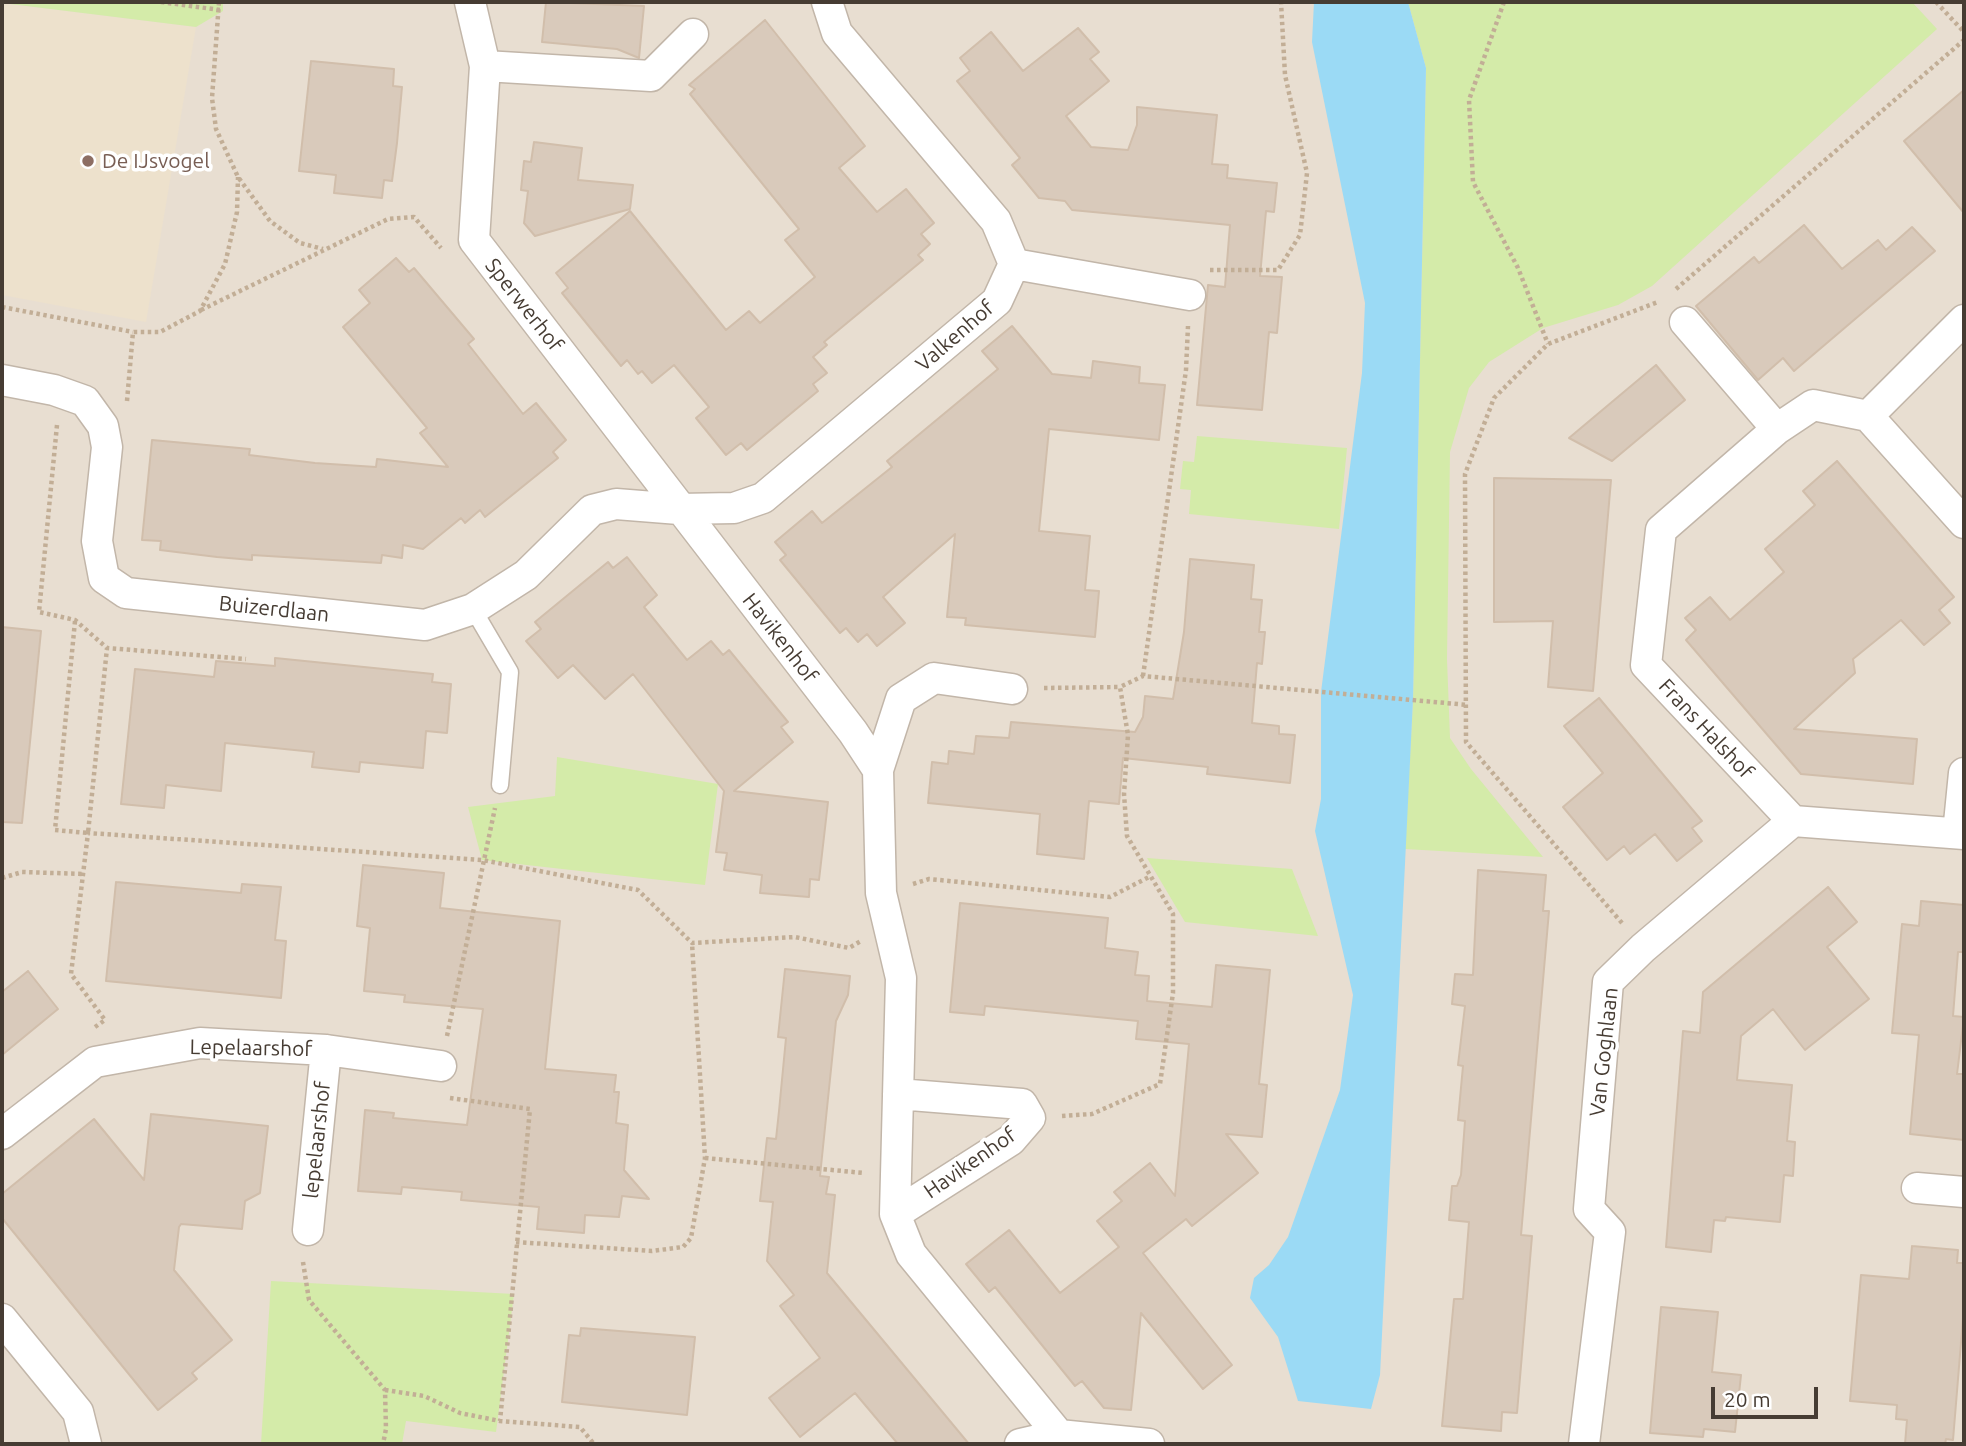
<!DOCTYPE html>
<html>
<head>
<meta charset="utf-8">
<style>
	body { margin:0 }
	#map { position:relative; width:1966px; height:1446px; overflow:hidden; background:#f3ede4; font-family:Ubuntu,sans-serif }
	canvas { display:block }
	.frame { position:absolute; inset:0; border:4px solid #463c33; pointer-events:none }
	.scale { position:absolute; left:1711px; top:1387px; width:107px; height:32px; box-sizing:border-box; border:4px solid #463c33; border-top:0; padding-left:9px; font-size:21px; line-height:24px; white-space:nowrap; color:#463c33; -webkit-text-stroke:5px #fff; paint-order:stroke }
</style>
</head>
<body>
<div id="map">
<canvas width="1966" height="1446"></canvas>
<div class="frame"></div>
<div class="scale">20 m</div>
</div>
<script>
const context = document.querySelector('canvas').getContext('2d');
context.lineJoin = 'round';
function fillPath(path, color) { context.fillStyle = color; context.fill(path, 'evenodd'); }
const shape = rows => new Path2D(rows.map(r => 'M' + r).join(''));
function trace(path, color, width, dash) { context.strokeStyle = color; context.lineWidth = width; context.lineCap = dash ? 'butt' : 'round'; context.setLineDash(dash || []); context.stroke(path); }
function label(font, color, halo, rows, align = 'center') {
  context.font = font + ' Ubuntu,sans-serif'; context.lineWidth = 7; context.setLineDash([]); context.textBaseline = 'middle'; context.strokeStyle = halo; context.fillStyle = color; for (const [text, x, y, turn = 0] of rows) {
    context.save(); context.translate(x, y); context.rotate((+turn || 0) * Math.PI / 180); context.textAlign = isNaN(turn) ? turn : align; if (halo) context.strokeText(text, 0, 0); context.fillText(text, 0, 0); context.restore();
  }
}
fillPath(shape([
	[2,2,1964,2,1964,1444,2,1444]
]), '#e8ded1');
fillPath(shape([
	[2,3,196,27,146,322,2,295]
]), '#ede1cc');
fillPath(shape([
	[223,2,223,11,196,27,2,3],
	[1408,2,1912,2,1937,29,1652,286,1618,305,1543,328,1489,362,1469,388,1450,452,1447,659,1450,738,1471,769,1543,857,1405,849,1413,700,1426,68],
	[1197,436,1347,448,1339,529,1189,514,1191,490,1180,489,1183,461,1194,462],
	[557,757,718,784,705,885,482,860,468,807,555,796],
	[1147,858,1292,869,1318,936,1185,922],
	[271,1281,514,1294,496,1432,406,1421,402,1444,261,1444]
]), '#d4eba9');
fillPath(shape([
	[1314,2,1408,2,1426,68,1413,700,1380,1375,1371,1409,1298,1401,1278,1337,1250,1298,1254,1278,1269,1265,1288,1237,1340,1090,1353,995,1315,831,1321,799,1321,692,1362,373,1365,303,1312,42]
]), '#9bdaf5');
const building = shape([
	[546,2,644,6,639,58,617,49,542,42,546,2],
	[765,20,865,146,839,168,877,212,906,189,934,223,921,234,930,244,918,255,923,260,824,342,827,345,813,357,827,373,813,384,818,391,747,450,741,443,726,455,696,418,709,407,674,365,652,383,642,371,638,374,627,360,621,366,562,293,568,288,556,273,630,211,726,330,749,311,760,323,815,277,785,240,799,229,690,94,695,89,689,85,765,20],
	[1078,28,1099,52,1090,59,1109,81,1066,116,1091,147,1128,150,1137,125,1137,107,1217,115,1212,164,1228,165,1227,178,1277,183,1274,212,1266,211,1260,276,1282,277,1277,333,1269,332,1262,410,1197,405,1208,285,1225,287,1230,225,1072,210,1065,201,1039,198,1012,165,1020,158,957,81,970,71,960,58,991,32,1023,71,1078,28],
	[311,61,394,69,393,86,402,87,397,143,392,181,384,180,382,198,334,193,336,175,299,171,311,61],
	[1964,90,1964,213,1904,141,1964,90],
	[534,142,582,148,578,180,633,185,630,209,535,236,524,223,528,191,521,190,524,161,531,162,534,142],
	[1804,225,1842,269,1878,240,1886,250,1912,227,1935,251,1794,371,1783,358,1758,380,1696,306,1754,257,1759,263,1804,225],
	[396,258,409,272,414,268,474,339,468,344,523,414,536,403,566,440,553,452,558,458,485,517,480,510,465,523,461,518,423,549,403,545,402,558,382,555,381,563,252,555,252,560,217,557,160,550,161,541,142,540,152,440,250,449,249,455,315,463,376,467,377,459,448,467,420,433,427,428,343,327,370,303,359,290,396,258],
	[1012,326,1052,374,1091,378,1093,361,1140,367,1139,383,1165,385,1159,440,1049,429,1039,531,1090,536,1085,590,1099,591,1095,637,965,625,966,618,947,617,955,534,883,597,905,623,877,646,867,634,858,642,846,628,840,633,780,560,786,555,775,542,812,511,822,523,892,467,887,461,998,369,982,351,1012,326],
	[1656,365,1685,400,1612,461,1569,438,1656,365],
	[1837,461,1954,597,1939,610,1950,623,1924,645,1901,620,1853,659,1855,673,1794,729,1917,739,1913,784,1801,774,1686,640,1696,630,1685,618,1710,597,1730,620,1784,572,1765,549,1815,505,1803,491,1837,461],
	[1494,478,1611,480,1593,691,1548,687,1553,621,1494,622,1494,478],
	[627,557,657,595,644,607,687,660,711,641,723,655,729,650,788,722,781,727,793,742,734,791,828,802,819,880,810,879,809,897,760,893,762,875,724,870,727,853,716,852,724,791,633,674,605,699,573,665,558,678,526,641,541,629,535,622,608,562,613,568,627,557],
	[1190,559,1254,565,1251,599,1262,600,1259,632,1265,632,1262,664,1257,663,1252,723,1279,726,1279,734,1295,735,1290,783,1207,774,1208,767,1123,758,1119,804,1089,801,1084,859,1037,854,1040,814,928,803,932,762,948,764,949,751,974,754,976,736,1009,738,1011,722,1135,732,1143,717,1145,696,1173,699,1184,632,1190,559],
	[2,627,41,631,22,823,2,822,2,627],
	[275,658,433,674,432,682,451,684,447,733,426,731,423,768,360,762,359,772,312,767,314,752,225,743,221,791,166,785,164,808,121,804,135,669,214,677,216,661,275,666,275,658],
	[1599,698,1702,821,1692,828,1702,841,1677,861,1655,834,1630,854,1624,846,1607,860,1563,807,1603,773,1564,726,1599,698],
	[363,865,444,873,440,908,560,921,545,1069,616,1075,614,1092,619,1092,616,1123,628,1125,624,1170,649,1199,622,1196,619,1217,585,1215,584,1233,537,1229,539,1207,461,1200,462,1192,402,1187,401,1194,358,1191,365,1110,394,1113,393,1118,467,1125,483,1009,404,1002,405,995,364,991,370,928,357,926,363,865],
	[1478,870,1546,875,1543,911,1549,911,1521,1235,1532,1236,1517,1413,1502,1412,1501,1431,1442,1426,1454,1299,1463,1299,1469,1222,1449,1220,1452,1186,1457,1186,1461,1175,1465,1121,1458,1120,1463,1066,1458,1065,1465,1006,1452,1004,1455,974,1473,975,1478,870],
	[116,882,241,893,242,884,281,887,275,940,286,941,281,998,106,981,116,882],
	[1828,887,1857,922,1827,947,1869,999,1805,1050,1773,1009,1741,1036,1737,1080,1792,1085,1787,1141,1795,1142,1793,1176,1784,1175,1780,1222,1726,1217,1725,1221,1714,1220,1711,1252,1666,1247,1683,1031,1700,1033,1703,992,1828,887],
	[1921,901,1964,905,1964,952,1958,952,1953,1016,1964,1017,1957,1074,1964,1074,1964,1140,1910,1134,1919,1035,1892,1033,1902,924,1919,926,1921,901],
	[960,903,1108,918,1105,948,1138,952,1135,975,1149,976,1147,1001,1212,1007,1216,965,1270,970,1259,1084,1267,1085,1262,1137,1226,1134,1258,1173,1192,1226,1186,1219,1143,1253,1232,1365,1203,1389,1141,1313,1131,1410,1104,1408,1082,1381,1075,1386,995,1287,989,1292,966,1264,1009,1230,1060,1293,1119,1247,1097,1221,1122,1201,1114,1192,1150,1163,1175,1196,1189,1044,1136,1039,1138,1021,985,1006,984,1015,950,1012,960,903],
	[785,969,850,976,848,995,836,1021,820,1176,829,1177,826,1194,835,1195,827,1273,969,1444,898,1444,855,1393,800,1437,769,1398,820,1358,780,1306,794,1295,767,1261,773,1202,760,1201,767,1138,776,1139,779,1111,786,1038,778,1037,785,969],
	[28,971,58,1009,2,1055,2,992,28,971],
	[151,1114,268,1126,260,1193,245,1201,242,1229,181,1224,179,1227,174,1270,232,1340,192,1373,197,1379,158,1410,2,1218,2,1194,94,1119,144,1180,151,1114],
	[1912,1246,1958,1250,1957,1263,1964,1263,1964,1306,1953,1440,1946,1439,1945,1444,1905,1444,1907,1420,1896,1419,1897,1405,1850,1401,1861,1275,1909,1279,1912,1246],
	[1661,1307,1718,1312,1712,1372,1741,1375,1735,1432,1704,1429,1703,1437,1650,1433,1661,1307],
	[581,1328,695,1337,687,1415,562,1402,569,1335,580,1336,581,1328]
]);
fillPath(building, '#d9cabb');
trace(building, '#d1beab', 2);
const lane = shape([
	[473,609,510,672,500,785]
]);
const street = shape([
	[470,2,485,66,474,240,853,732,878,770,881,893,901,978,895,1214,911,1254,1059,1435],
	[485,66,651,76,693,34],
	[1014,264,1190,295],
	[1964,320,1868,416,1964,523],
	[1685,322,1777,429],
	[2,380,54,390,85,401,103,426,107,447,97,541,104,578,126,593,425,625,473,609,526,575,592,510,616,504,679,509,734,508,763,498,997,301,1014,264,996,221,837,33,827,2],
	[878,770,901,699,934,678,1012,689],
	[1793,821,1646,665,1661,530,1777,429,1813,405,1868,416],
	[1958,833,1964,773],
	[2,1134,95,1062,200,1043,326,1050,441,1066],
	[1917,1188,1964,1192],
	[895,1214,1011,1140,1030,1118,1022,1104,898,1094],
	[308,1230,326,1050],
	[2,1319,78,1412,86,1444],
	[1020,1444,1059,1435,1149,1444],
	[1584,1444,1610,1232,1589,1209,1608,982,1643,948,1793,821,1964,834]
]);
trace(lane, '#c2b6a9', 19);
trace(street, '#c2b6a9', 33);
trace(shape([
	[161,2,220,10],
	[219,2,212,98,216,129,238,177,270,221,300,243,323,249],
	[1504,2,1469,100,1473,182,1518,268,1548,344],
	[1936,2,1964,32],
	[1210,270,1278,270,1300,235,1307,173,1285,75,1281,2],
	[1676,289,1964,40],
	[2,307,133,332],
	[201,310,388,219,414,217,441,248],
	[127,401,133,332,160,332,200,311,225,264,237,212,238,177],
	[57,425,39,612,75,620,107,648,246,659],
	[75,621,55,830,88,833,107,648],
	[1143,676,1186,370,1188,326],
	[1044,688,1120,687],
	[2,878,22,872,85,874],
	[913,884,929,879,1110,897,1151,876],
	[1622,923,1466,742,1465,474,1494,398,1548,344,1658,302],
	[95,1027,105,1020,71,974,88,833,482,860,638,890,692,943,795,937,849,948,861,941],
	[447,1036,495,808],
	[450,1098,530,1109,500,1421],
	[1062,1116,1092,1114,1160,1084,1173,993,1173,914,1127,836,1124,794,1128,735,1120,687,1143,676,1468,705],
	[705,1158,864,1173],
	[516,1242,652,1251,683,1247,691,1238,705,1158,692,943],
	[303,1262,309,1300,385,1390,386,1429,383,1444],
	[385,1390,424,1396,460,1413,500,1421,580,1427,594,1444]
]), '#c2ae96', 4.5, [3.5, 3.5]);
trace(lane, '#fff', 16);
trace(street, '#fff', 30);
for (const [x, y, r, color] of [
	[88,161,7,"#8d6e63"]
]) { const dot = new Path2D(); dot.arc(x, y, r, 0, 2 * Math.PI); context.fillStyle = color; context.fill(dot); trace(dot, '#fff', 2.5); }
label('21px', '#785e54', '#fff', [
	["De IJsvogel",102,161]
], 'left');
label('21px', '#463c33', '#fff', [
	["Sperwerhof",524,305,52],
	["Valkenhof",955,336,-41],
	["Buizerdlaan",274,609,6],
	["Havikenhof",780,638,52],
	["Frans Halshof",1706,729,47],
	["Lepelaarshof",251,1048,1],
	["Van Goghlaan",1604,1052,-84],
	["lepelaarshof",317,1140,-84],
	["Havikenhof",970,1163,-35]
]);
</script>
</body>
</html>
